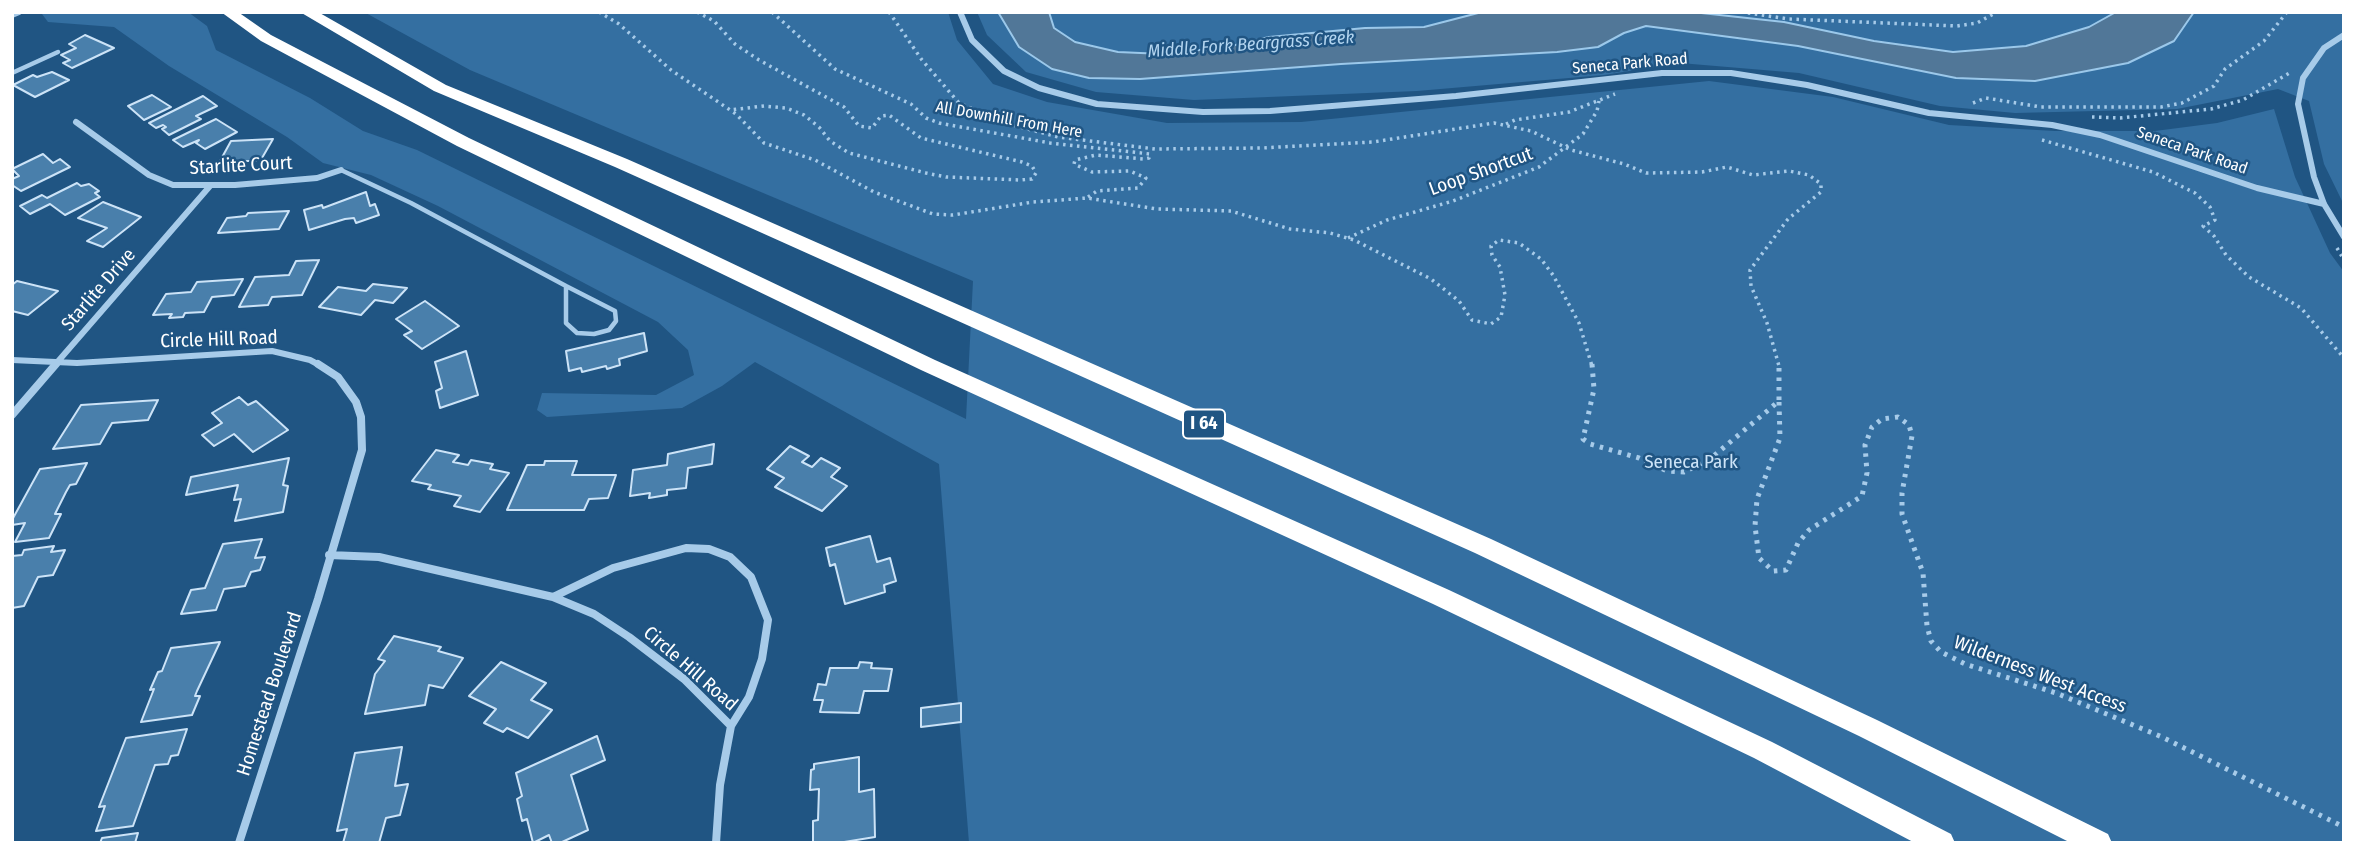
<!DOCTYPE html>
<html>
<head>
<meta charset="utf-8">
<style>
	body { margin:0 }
	#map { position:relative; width:2356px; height:855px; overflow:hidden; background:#205583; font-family:"Fira Sans Condensed",sans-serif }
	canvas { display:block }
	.frame { position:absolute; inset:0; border:14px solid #fff; pointer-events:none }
</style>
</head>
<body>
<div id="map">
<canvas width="2356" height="855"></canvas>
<div class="frame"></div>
</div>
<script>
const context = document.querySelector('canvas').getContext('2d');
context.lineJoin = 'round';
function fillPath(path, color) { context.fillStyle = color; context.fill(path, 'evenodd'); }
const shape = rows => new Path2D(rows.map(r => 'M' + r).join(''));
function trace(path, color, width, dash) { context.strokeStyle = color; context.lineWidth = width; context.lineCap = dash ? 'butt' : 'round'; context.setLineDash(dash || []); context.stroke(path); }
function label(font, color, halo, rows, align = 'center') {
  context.font = font + ' "Fira Sans Condensed",sans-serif'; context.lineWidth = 5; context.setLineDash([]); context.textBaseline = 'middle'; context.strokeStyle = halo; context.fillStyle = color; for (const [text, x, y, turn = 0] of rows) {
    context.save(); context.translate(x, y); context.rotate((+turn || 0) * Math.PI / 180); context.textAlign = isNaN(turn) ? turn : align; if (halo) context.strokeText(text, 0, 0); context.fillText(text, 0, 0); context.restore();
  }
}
fillPath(shape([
	[45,12,188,12,207,26,216,50,310,98,363,131,417,150,966,419,973,281,470,70,364,12,948,12,957,40,993,84,1047,102,1167,123,1301,122,1709,81,1833,97,1949,125,2055,131,2155,131,2217,123,2274,109,2295,177,2330,253,2344,272,2344,843,969,843,939,464,755,362,722,386,682,408,547,417,537,410,542,393,656,395,694,375,688,350,658,322,438,206,371,175,323,163,287,137,169,66,114,27,48,22,42,14],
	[977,12,2344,12,2344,205,2324,164,2309,101,2278,89,2177,109,2015,113,1940,106,1799,73,1680,63,1604,75,1417,91,1194,100,1096,92,1026,72,987,35]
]), '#346fa1');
const water = shape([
	[998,12,1049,12,1054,28,1075,42,1118,52,1163,54,1227,47,1269,37,1365,28,1424,27,1482,12,1692,12,1784,22,1874,41,1953,52,2026,46,2089,27,2116,12,2194,12,2174,41,2128,63,2035,81,1956,78,1798,46,1646,26,1624,33,1598,47,1557,52,1341,64,1140,79,1089,78,1052,69,1019,47,998,12]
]);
fillPath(water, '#517798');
trace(water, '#9bc8ea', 2);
const building = shape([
	[85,35,114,48,72,68,63,63,70,60,61,55,76,48,69,44,85,35],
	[52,72,69,80,35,97,13,85,33,75,37,77,52,72],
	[152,95,171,107,144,120,128,106,152,95],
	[203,96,217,106,196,116,201,119,169,135,162,129,166,127,163,125,156,128,149,123,203,96],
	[216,119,237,132,205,149,196,143,199,140,183,147,173,140,216,119],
	[273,139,262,158,254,161,220,161,231,141,273,139],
	[43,154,53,163,60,159,70,167,21,191,12,185,12,179,19,176,12,169,43,154],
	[77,183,81,186,89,184,99,191,95,193,100,197,65,215,50,204,30,214,20,206,42,195,47,198,77,183],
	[366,192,370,206,375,204,379,215,356,223,354,218,345,219,309,230,304,210,322,205,323,208,366,192],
	[103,202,141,217,103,247,87,241,107,228,78,218,103,202],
	[289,211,279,229,218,233,227,218,246,216,248,213,289,211],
	[319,260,302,295,272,297,268,305,239,307,255,277,289,275,296,261,319,260],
	[243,279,234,295,212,297,204,312,185,313,183,317,169,318,172,314,153,315,166,294,191,292,197,282,243,279],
	[17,281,58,291,28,315,12,311,12,285,17,281],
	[373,284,407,288,393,303,375,300,361,315,319,307,338,287,366,291,373,284],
	[425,301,459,326,422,349,404,335,412,331,396,319,425,301],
	[644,333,647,351,619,359,620,365,607,369,606,366,582,372,581,368,569,371,566,351,644,333],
	[466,351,478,395,440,408,436,391,442,388,435,362,466,351],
	[239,397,248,405,256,401,288,430,253,452,234,434,214,446,202,435,222,423,212,413,239,397],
	[158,400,148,420,112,423,100,444,53,449,81,405,158,400],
	[714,444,712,464,688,468,686,488,667,490,667,495,649,498,650,493,630,496,633,470,667,465,668,454,714,444],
	[790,446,809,456,802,462,812,467,821,458,840,468,831,477,847,486,822,511,775,487,784,478,767,469,790,446],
	[436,450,459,455,453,462,468,465,471,460,493,464,490,469,509,473,480,512,454,506,461,496,428,489,431,485,412,481,436,450],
	[289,458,283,485,288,486,283,512,235,521,241,499,234,500,238,485,186,495,191,477,289,458],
	[545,461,577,461,572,475,616,475,608,498,589,499,584,510,507,510,527,465,544,465,545,461],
	[87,463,76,484,70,485,66,492,55,514,61,514,49,538,15,542,25,523,12,525,12,520,40,469,87,463],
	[870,536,877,562,890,558,896,581,884,585,885,592,845,604,835,564,830,566,826,548,870,536],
	[262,539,255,558,265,557,260,570,251,572,245,586,224,589,216,610,181,614,191,590,205,588,223,544,262,539],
	[54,546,51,552,65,550,53,575,38,577,24,606,12,608,12,556,22,555,24,550,54,546],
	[394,636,441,647,438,651,463,658,443,688,429,685,425,705,365,714,375,674,385,661,378,659,394,636],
	[220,642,197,691,195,696,200,696,192,715,141,722,154,689,150,690,158,672,162,671,171,648,220,642],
	[501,662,546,683,531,700,552,710,528,738,507,728,503,732,484,723,496,709,469,696,501,662],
	[860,662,872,663,871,668,892,669,888,691,864,691,859,713,820,712,823,700,814,700,817,689,818,684,826,685,830,668,858,668,860,662],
	[961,703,961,722,921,727,921,708,961,703],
	[187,729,178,755,171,756,168,764,155,765,133,826,96,831,105,806,99,807,126,738,187,729],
	[597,736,605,760,571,775,588,830,560,843,552,843,549,835,533,843,527,819,522,821,517,799,522,796,516,773,597,736],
	[402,747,395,786,408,784,400,815,386,818,379,843,343,843,347,829,337,831,355,753,402,747],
	[859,757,859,792,874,789,875,837,838,843,813,843,813,821,818,820,819,789,810,790,811,770,814,769,814,764,859,757],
	[138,833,135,843,100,843,102,838,138,833]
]);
fillPath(building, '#497fab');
trace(building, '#cce3f7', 2);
trace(shape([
	[599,12,619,24,671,70,736,114,764,143,815,160,874,192,933,214,953,215,1033,202,1087,198,1157,209,1231,211,1290,229,1330,233,1354,240,1431,279,1459,301,1472,320,1491,324,1501,317,1505,295,1500,267,1492,255,1491,246,1499,240,1519,243,1541,259,1553,275,1579,323,1592,366],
	[697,12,714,21,735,44,759,60,844,107,859,126,872,128,881,116,889,115,921,138,1022,162,1032,166,1036,173,1032,179,1021,180,946,177,926,173,849,153,830,141,819,127,804,115,786,108,764,106,730,110],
	[772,12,835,69,911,104,926,118,939,123,1050,143,1150,154],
	[889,12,922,60,959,103,1005,123,1058,137,1155,149,1262,148,1373,142,1494,123,1531,131,1571,150,1624,164,1646,173,1702,172,1727,167,1753,175,1789,171,1809,175,1821,184,1821,192,1788,219,1750,270,1751,286,1767,323,1779,366],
	[1741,12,1789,19,1957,26,1977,23,1997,12],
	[1973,103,1986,98,2041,107,2161,107,2182,103,2214,86,2225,69,2264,41,2287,12],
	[2092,117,2120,118,2211,109,2243,100,2291,72],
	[1506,124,1515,120,1569,112,1615,94],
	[2042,140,2153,172,2195,193,2210,207,2215,220,2203,226,2214,236,2226,255,2249,277,2301,308,2344,358],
	[1088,197,1097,191,1138,188,1146,178,1130,171,1092,172,1074,164,1075,160,1096,155,1144,159,1149,158,1150,154],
	[1348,238,1387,220,1453,201,1539,167,1583,134,1597,111,1599,101],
	[2337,248,2344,260]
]), '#a7cbe9', 3.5, [2.5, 4.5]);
trace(shape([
	[1592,364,1594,389,1583,439,1590,444,1639,458,1667,471,1684,472,1710,459,1779,401,1779,364],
	[1779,402,1780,438,1757,499,1755,526,1759,558,1773,571,1786,570,1798,543,1809,530,1862,496,1867,473,1865,445,1872,427,1882,419,1898,417,1909,425,1912,436,1902,493,1902,514,1923,573,1927,626,1931,641,1941,652,1965,664,2056,693,2162,737,2344,827]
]), '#a7cbe9', 5, [3.5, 6]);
trace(shape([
	[12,73,58,52],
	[341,170,411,203,566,286],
	[566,286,615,311,616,321,609,330,594,334,577,333,566,323,566,286]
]), '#a7cbe9', 4.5);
trace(shape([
	[960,12,972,40,1004,71,1039,88,1097,104,1203,112,1270,111,1456,96,1662,73,1731,73,1807,85,1929,113,2052,125,2100,135,2257,188,2324,204],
	[12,15,19,12],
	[2344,35,2324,48,2303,78,2298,104,2314,177,2324,204,2344,237],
	[76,122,149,175,173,185,235,185,317,178,341,170],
	[12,360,77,363,272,351,310,360,321,366],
	[54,366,210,186]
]), '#a7cbe9', 6);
trace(shape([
	[12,415,56,364],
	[329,555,379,557,553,597,613,568,686,548,709,549,730,557,751,577,768,620,762,659,749,697,731,726,720,785,716,843],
	[553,597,594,614,629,637,684,679,731,726],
	[239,843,318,599,362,450,361,417,356,402,338,377,318,364]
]), '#a7cbe9', 8);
fillPath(shape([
	[221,12,238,12,271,35,469,138,935,360,1449,590,1772,742,1951,834,1955,843,1915,843,1754,758,1433,604,921,370,457,146,261,41,221,12],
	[300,12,318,12,446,85,627,159,1491,539,1877,720,2108,834,2112,843,2071,843,1859,736,1475,553,615,167,434,91,300,12]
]), '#fff');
label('16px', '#fff', '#205583', [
	["Seneca Park Road",1630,64,-5],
	["All Downhill From Here",1009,120,10],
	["Seneca Park Road",2192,151,19]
]);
label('italic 18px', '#b3d5f0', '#205583', [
	["Middle Fork Beargrass Creek",1251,45,-4]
]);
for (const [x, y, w] of [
	[1204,424,42]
]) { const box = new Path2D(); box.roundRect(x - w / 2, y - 14.5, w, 29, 5); context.fillStyle = '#205583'; context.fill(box); trace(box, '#fff', 2); }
label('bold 18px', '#fff', null, [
	["I 64",1204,424]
]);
label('19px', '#fff', '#205583', [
	["Starlite Court",241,166,-3],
	["Loop Shortcut",1481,172,-20],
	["Starlite Drive",99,290,-49],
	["Circle Hill Road",219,340,-2],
	["Circle Hill Road",690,669,41],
	["Wilderness West Access",2040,675,21],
	["Homestead Boulevard",270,694,-72]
]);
label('19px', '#cce3f7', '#205583', [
	["Seneca Park",1691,463]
]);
</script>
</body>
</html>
